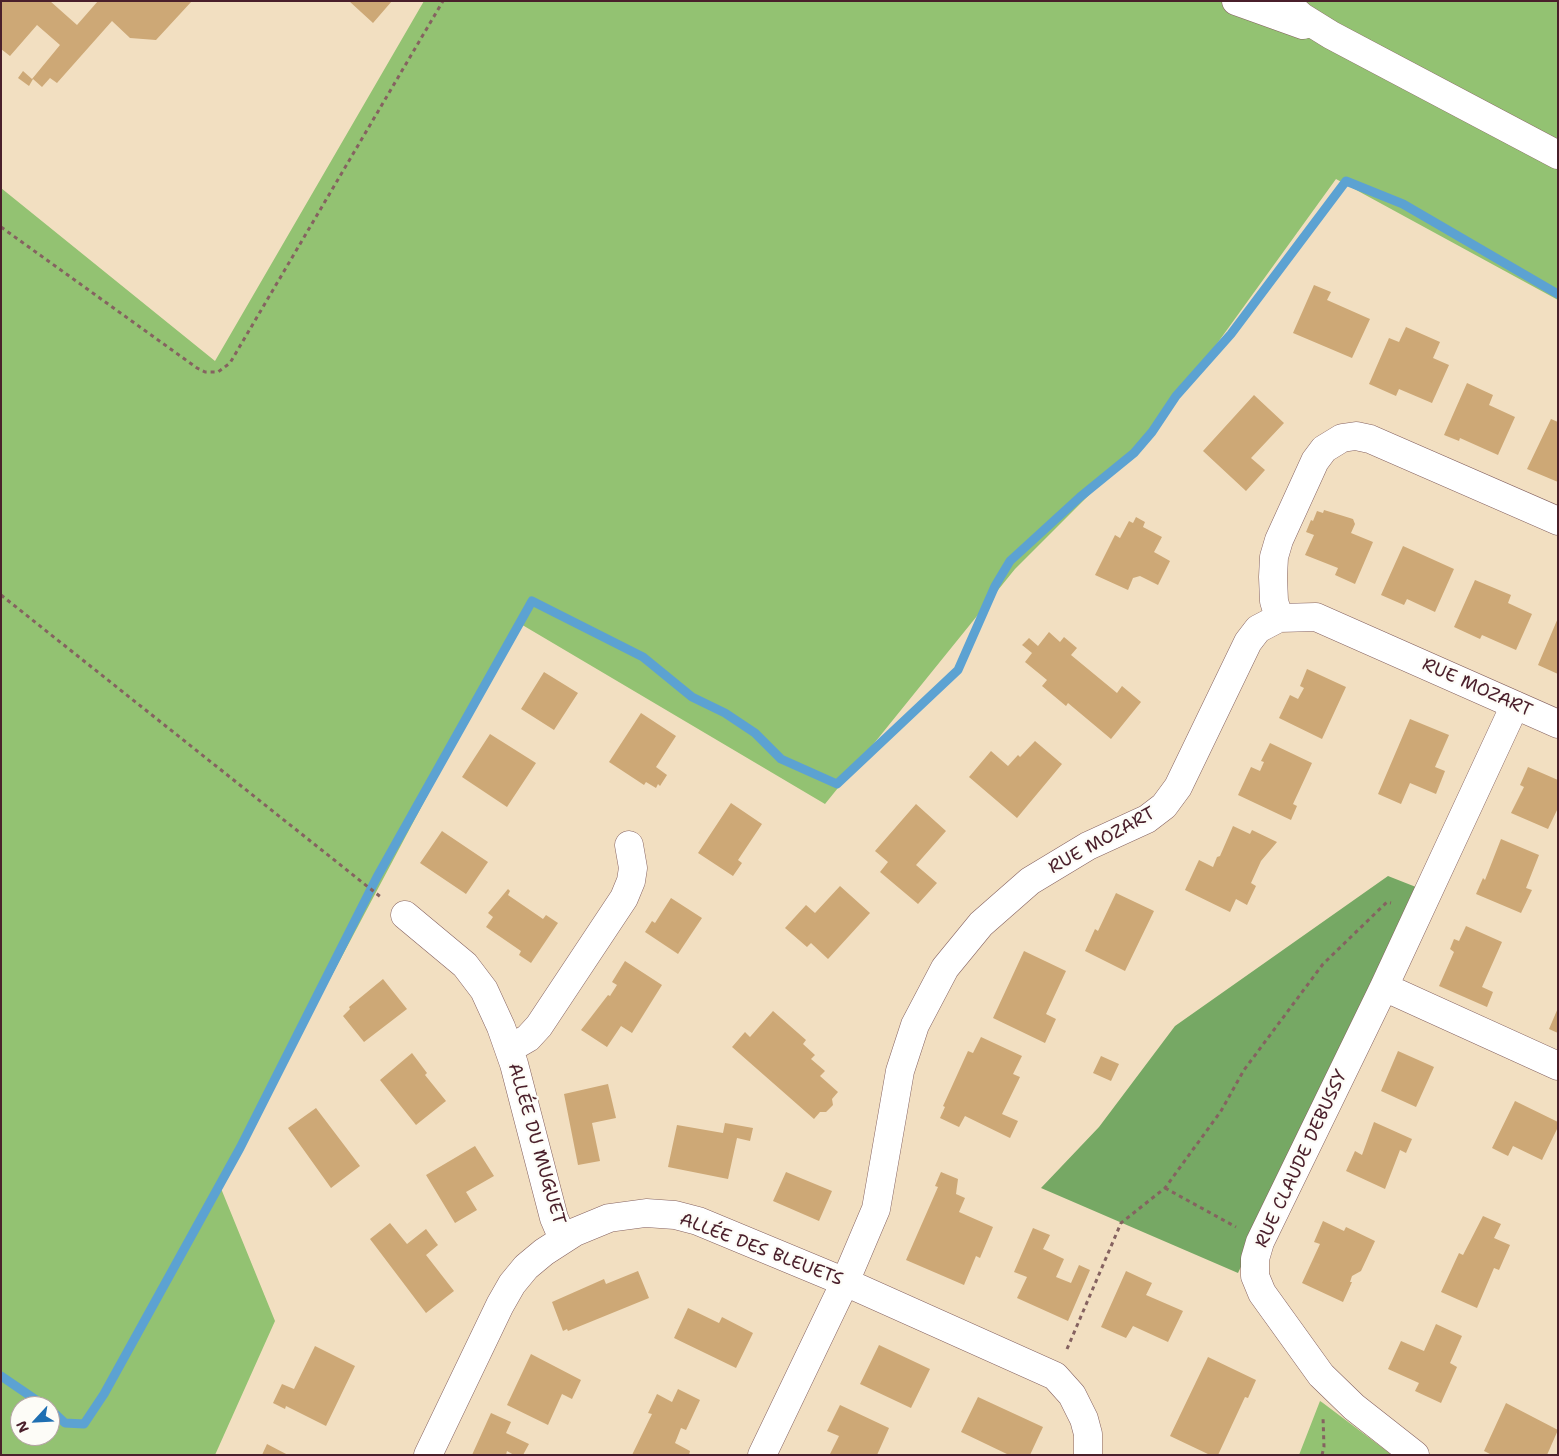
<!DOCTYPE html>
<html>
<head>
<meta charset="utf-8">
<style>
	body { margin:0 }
	#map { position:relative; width:1559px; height:1456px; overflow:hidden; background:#f2dfc1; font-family:"Shantell Sans",sans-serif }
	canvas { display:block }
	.frame { position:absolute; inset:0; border:2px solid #4a1f2b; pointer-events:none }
	.north { position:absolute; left:10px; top:1396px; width:50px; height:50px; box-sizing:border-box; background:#fdfcf7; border:1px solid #b5a4a5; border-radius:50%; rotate:245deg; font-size:14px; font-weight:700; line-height:20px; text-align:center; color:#4a1f2b }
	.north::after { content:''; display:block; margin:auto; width:18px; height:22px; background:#1f6fb2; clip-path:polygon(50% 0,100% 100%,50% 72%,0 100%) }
</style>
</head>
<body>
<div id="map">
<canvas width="1559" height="1456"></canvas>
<div class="frame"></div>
<div class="north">N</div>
</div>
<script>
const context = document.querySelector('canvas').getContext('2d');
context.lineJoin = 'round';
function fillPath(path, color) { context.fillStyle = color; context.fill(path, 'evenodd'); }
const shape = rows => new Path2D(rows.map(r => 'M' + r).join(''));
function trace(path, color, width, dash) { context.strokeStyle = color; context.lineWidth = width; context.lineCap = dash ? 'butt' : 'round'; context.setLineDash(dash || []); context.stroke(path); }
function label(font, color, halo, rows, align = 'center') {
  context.font = font + ' "Shantell Sans",sans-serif'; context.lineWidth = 4.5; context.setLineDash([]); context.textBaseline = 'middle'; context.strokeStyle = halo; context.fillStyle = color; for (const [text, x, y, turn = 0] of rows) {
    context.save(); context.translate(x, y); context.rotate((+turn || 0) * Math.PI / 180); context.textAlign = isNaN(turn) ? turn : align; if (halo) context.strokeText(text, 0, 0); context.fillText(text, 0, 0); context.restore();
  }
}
fillPath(shape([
	[424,1,1558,1,1558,300,1336,179,1156,428,1015,569,825,804,519,623,220,1186,275,1321,215,1455,1,1455,1,188,215,361],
	[20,1406,50,1406,50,1436,20,1436],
	[1320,1401,1323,1403,1392,1455,1299,1455]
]), '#93c272');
fillPath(shape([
	[1388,876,1421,889,1238,1273,1041,1188,1099,1127,1175,1026]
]), '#76a864');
trace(shape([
	[1,1376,45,1406],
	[50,1409,65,1423,84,1424,104,1394,240,1148,377,877,532,601,643,657,692,697,725,713,755,733,781,759,837,784,958,670,995,586,1010,561,1080,497,1134,453,1152,432,1176,396,1231,334,1346,181,1403,204,1558,294]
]), '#5ca2d2', 9);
fillPath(shape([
	[1,1,50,1,77,25,98,1,192,1,156,40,130,38,112,21,57,83,50,78,42,87,33,79,29,86,18,78,23,71,32,79,60,45,37,25,10,56,1,49],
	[349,1,392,1,373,23],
	[1314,285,1331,292,1327,300,1370,319,1352,358,1293,333],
	[1406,327,1440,342,1433,358,1449,365,1432,403,1399,389,1396,396,1369,384,1389,338,1399,342],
	[1467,383,1493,395,1489,405,1515,417,1498,455,1460,438,1459,441,1444,435],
	[1254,395,1284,423,1251,458,1265,470,1246,491,1203,451],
	[1551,419,1558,422,1558,482,1527,469],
	[1324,510,1353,519,1355,524,1351,533,1373,542,1355,584,1335,575,1338,568,1305,555,1314,535,1306,532,1311,520,1313,521,1317,511,1323,513],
	[1136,517,1145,522,1143,527,1162,537,1154,552,1170,561,1158,585,1140,576,1133,578,1128,590,1095,575,1115,535,1120,538,1129,521,1133,523],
	[1403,546,1454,569,1435,612,1407,599,1404,605,1381,595],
	[1475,580,1511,595,1508,603,1532,614,1516,650,1482,635,1480,639,1454,627],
	[1558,618,1558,674,1538,665],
	[1049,632,1060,642,1064,637,1077,648,1071,655,1117,693,1122,686,1141,702,1111,739,1068,703,1066,706,1042,686,1047,680,1025,662,1032,653,1022,645,1029,638,1038,646],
	[1307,669,1346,687,1322,739,1279,718,1290,695,1298,699,1304,688,1300,686],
	[544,672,578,693,554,730,521,709],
	[641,713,676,736,656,767,667,775,660,786,658,784,656,788,646,782,644,785,609,762],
	[1410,719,1449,735,1435,767,1445,771,1436,794,1410,783,1401,804,1378,794],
	[490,734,536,763,507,807,462,777],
	[1035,741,1062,764,1017,818,969,777,991,751,1008,766,1018,755,1020,757],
	[1270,743,1312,763,1293,804,1297,806,1291,820,1238,795,1251,767,1260,771,1264,762,1261,761],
	[1528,767,1558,780,1558,808,1548,829,1511,813,1524,787,1520,785],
	[731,803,762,824,738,860,742,863,733,876,698,853],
	[916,804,946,831,916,865,937,883,918,904,880,872,888,862,875,851],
	[1233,826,1250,834,1252,830,1277,842,1261,861,1251,883,1256,886,1247,905,1236,899,1230,912,1185,890,1199,860,1213,867,1217,857,1220,856],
	[442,831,488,862,466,894,420,863],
	[1501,839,1539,855,1526,888,1532,890,1521,913,1476,894,1483,878,1485,880],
	[840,886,870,913,828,959,811,943,807,947,785,928,806,905,815,913],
	[508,889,510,891,508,895,543,919,546,915,558,923,531,963,519,955,521,951,486,927,493,917,488,913],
	[1116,893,1154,911,1125,971,1085,951,1095,929,1098,931],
	[671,898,702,918,678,954,645,932,652,921,655,923],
	[1466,926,1502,942,1482,987,1493,992,1487,1007,1439,986,1454,952,1450,949,1454,939,1459,941],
	[1024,951,1066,971,1046,1014,1056,1019,1045,1043,993,1018],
	[625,961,662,985,632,1033,621,1026,607,1047,581,1030,608,995,610,996,617,985,612,982],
	[383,979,407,1009,364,1042,343,1016,350,1009,349,1007],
	[1558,1008,1558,1033,1549,1029],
	[773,1011,806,1040,803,1044,815,1055,811,1059,825,1071,820,1076,838,1092,832,1099,833,1105,826,1112,820,1112,814,1119,732,1047,745,1032,750,1037],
	[981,1037,1022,1056,1013,1074,1020,1077,1002,1114,1018,1121,1010,1138,965,1116,959,1127,940,1118,945,1107,943,1106,968,1051,973,1053],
	[1398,1051,1434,1067,1416,1107,1381,1091],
	[412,1053,427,1073,425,1075,446,1101,416,1125,380,1080],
	[1101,1056,1119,1064,1111,1081,1093,1073],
	[608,1084,616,1118,592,1123,600,1161,578,1165,564,1094],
	[1515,1101,1558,1122,1558,1127,1542,1160,1513,1146,1508,1156,1492,1148],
	[316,1108,360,1166,331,1188,288,1128],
	[1374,1122,1412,1139,1406,1153,1400,1150,1385,1189,1346,1171,1355,1151,1362,1155],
	[725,1123,753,1128,750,1141,737,1138,728,1179,668,1167,677,1125,723,1133],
	[475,1146,494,1176,466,1192,477,1210,455,1223,426,1175],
	[786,1172,832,1191,819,1221,773,1201],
	[941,1172,958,1179,956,1194,965,1198,959,1212,993,1227,980,1258,976,1256,964,1285,906,1260,938,1187,935,1186],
	[1483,1216,1501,1224,1494,1238,1510,1245,1499,1270,1494,1268,1477,1308,1441,1292,1459,1253,1463,1255],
	[1323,1221,1344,1231,1346,1227,1375,1241,1361,1271,1352,1276,1350,1282,1352,1282,1343,1302,1302,1283,1320,1244,1314,1242],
	[390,1223,407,1244,426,1229,438,1245,426,1255,454,1291,426,1313,370,1239],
	[1033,1228,1050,1235,1043,1249,1064,1259,1056,1277,1071,1283,1079,1265,1090,1270,1068,1321,1017,1298,1027,1277,1014,1272],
	[638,1271,649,1298,568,1331,567,1329,563,1331,552,1302,604,1279,606,1284],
	[1126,1271,1152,1283,1146,1295,1183,1311,1168,1342,1133,1326,1126,1338,1101,1327],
	[688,1308,719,1323,722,1317,753,1333,736,1368,674,1338],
	[1436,1324,1462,1336,1450,1363,1457,1367,1441,1403,1415,1391,1419,1383,1388,1369,1401,1341,1424,1351],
	[879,1345,930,1369,911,1408,860,1384],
	[315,1346,355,1366,326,1426,286,1406,285,1409,273,1403,282,1384,294,1389],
	[531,1354,581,1380,572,1399,562,1394,548,1425,507,1405],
	[1208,1357,1256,1380,1248,1398,1245,1397,1218,1455,1210,1455,1170,1436],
	[678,1389,700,1400,686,1430,681,1428,675,1443,690,1451,689,1455,632,1455,652,1414,648,1413,657,1394,672,1402],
	[978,1397,1043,1427,1030,1455,1009,1455,961,1432],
	[1506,1403,1558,1430,1547,1455,1492,1455,1484,1451],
	[840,1405,889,1428,877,1455,830,1454,839,1436,827,1431],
	[491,1413,511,1422,506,1433,529,1444,523,1455,514,1455,507,1451,506,1455,472,1455],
	[267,1444,288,1455,262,1455]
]), '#cda876');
const street = shape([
	[1236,1,1303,25],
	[1284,1,1302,17,1331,35,1558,155],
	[1279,618,1274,601,1273,577,1274,557,1279,540,1315,461,1324,449,1342,438,1356,436,1370,439,1558,521],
	[405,915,465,965,484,990,501,1027,514,1064,554,1218,563,1239],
	[1384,987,1558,1066],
	[509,1049,528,1038,539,1026,624,898,631,881,633,868,629,845],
	[428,1455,500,1305,512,1284,526,1267,544,1252,575,1232,609,1218,646,1213,675,1215,698,1221,845,1282,1055,1376,1072,1395,1084,1419,1088,1434,1088,1455],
	[762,1455,845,1282,876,1209,900,1071,915,1025,945,968,981,924,1030,881,1088,846,1147,819,1164,806,1178,787,1248,642,1258,629,1279,618,1316,617,1558,724],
	[1415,1455,1354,1407,1321,1375,1262,1293,1255,1276,1255,1259,1260,1242,1384,987,1515,705]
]);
trace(street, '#856260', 29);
trace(shape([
	[1,227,197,368,205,372,218,372,230,363,443,1],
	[1,595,382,898],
	[1165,1188,1236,1227],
	[1067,1349,1121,1223,1165,1188,1221,1111,1244,1070,1323,964,1387,902,1391,903],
	[1322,1455,1324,1447,1323,1417]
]), '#856260', 3, [4, 4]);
trace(street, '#fff', 28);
label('18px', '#4a1f2b', '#fdfcf7', [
	["RUE MOZART",1477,688,24],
	["RUE MOZART",1102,841,-29],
	["ALLÉE DU MUGUET",536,1144,74],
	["RUE CLAUDE DEBUSSY",1302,1159,-65],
	["ALLÉE DES BLEUETS",761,1250,21]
]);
</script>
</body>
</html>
